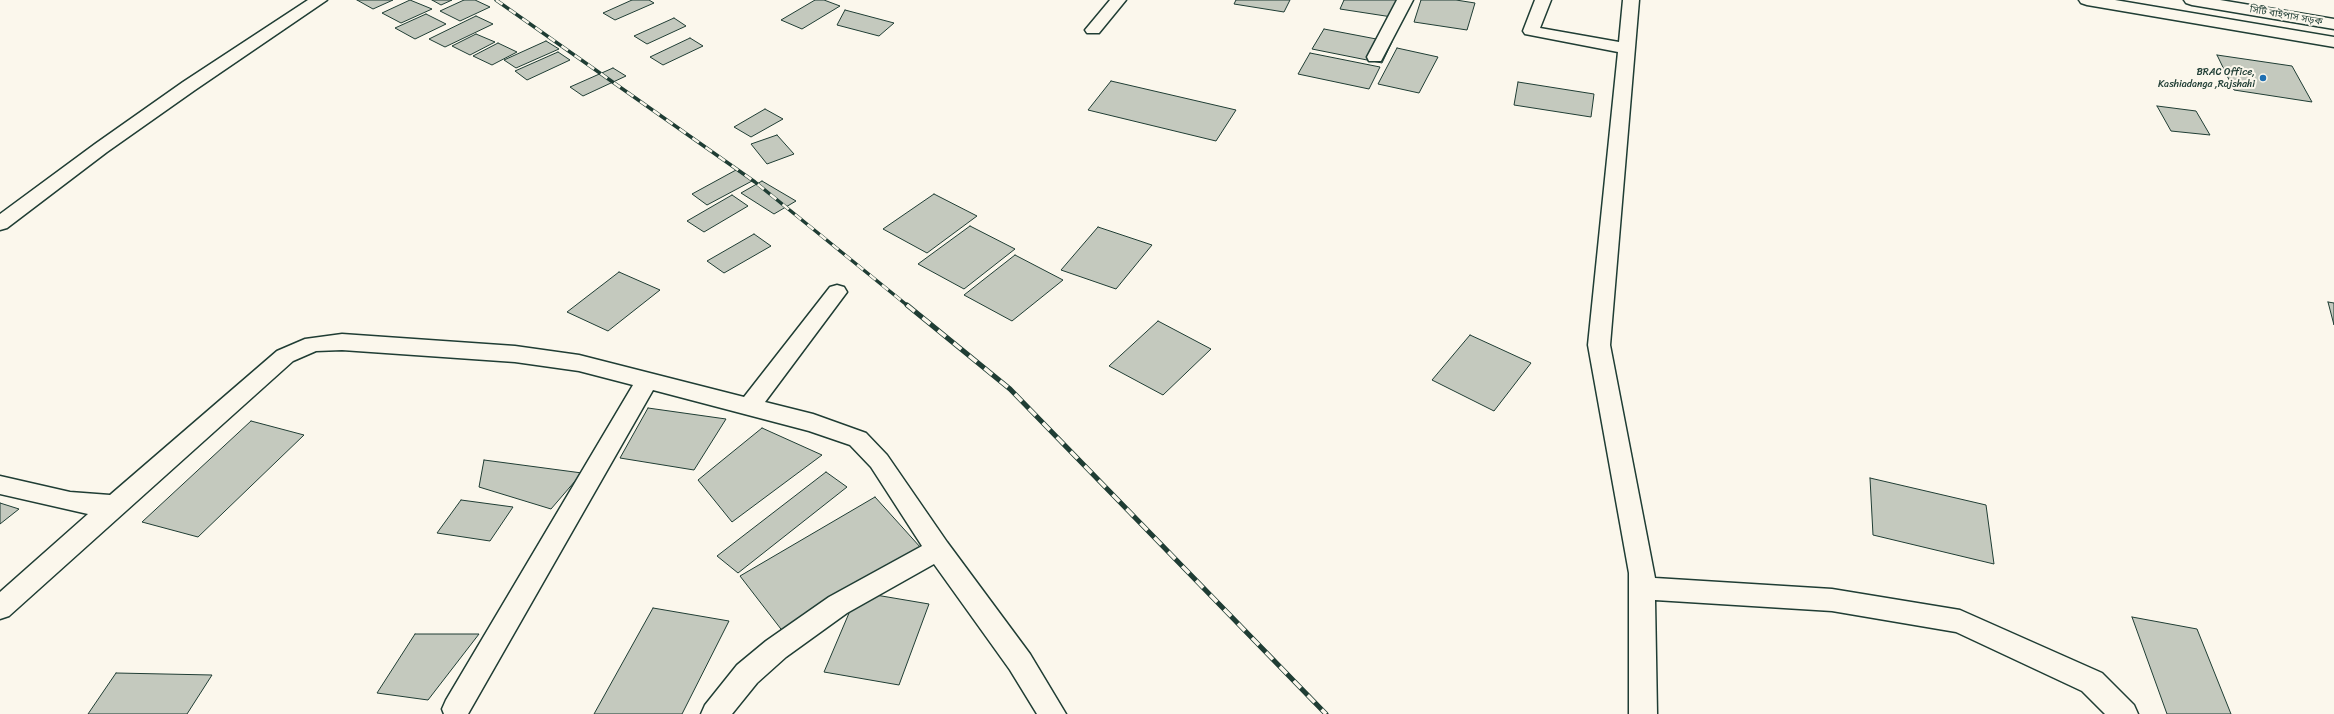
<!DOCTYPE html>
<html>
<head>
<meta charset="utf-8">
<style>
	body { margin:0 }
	canvas { display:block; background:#fbf7ec }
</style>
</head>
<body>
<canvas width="2334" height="714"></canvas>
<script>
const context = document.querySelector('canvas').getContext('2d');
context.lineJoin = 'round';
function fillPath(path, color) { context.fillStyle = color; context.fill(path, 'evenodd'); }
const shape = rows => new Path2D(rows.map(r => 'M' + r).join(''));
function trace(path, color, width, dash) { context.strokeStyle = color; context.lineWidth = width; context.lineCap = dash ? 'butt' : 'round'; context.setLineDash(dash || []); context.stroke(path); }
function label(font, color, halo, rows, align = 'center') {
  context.font = font + ' Sriracha,"Noto Sans Bengali",sans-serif'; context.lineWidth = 4; context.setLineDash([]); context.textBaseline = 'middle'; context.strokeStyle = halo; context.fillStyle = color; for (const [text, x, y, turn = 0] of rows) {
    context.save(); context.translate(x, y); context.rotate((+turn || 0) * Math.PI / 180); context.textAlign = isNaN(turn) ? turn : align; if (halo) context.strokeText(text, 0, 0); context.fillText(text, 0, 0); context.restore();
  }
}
const building = shape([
	[357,0,393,0,373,9,357,0],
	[410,0,432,9,401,23,382,13,410,0],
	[432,0,452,0,441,5,432,0],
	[464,0,475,0,490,7,460,21,440,11,464,0],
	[632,0,649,0,654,3,615,20,603,13,632,0],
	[815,0,824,0,840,6,802,29,781,20,815,0],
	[1236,0,1290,0,1284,12,1234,4,1236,0],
	[1344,0,1398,0,1392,17,1340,9,1344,0],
	[1421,0,1456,0,1475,3,1467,30,1414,22,1421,0],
	[845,10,894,23,879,36,837,25,845,10],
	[426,14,446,24,415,39,395,28,426,14],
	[476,16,493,24,445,47,429,39,476,16],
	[674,18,686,26,647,44,634,36,674,18],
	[1324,29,1392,42,1382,63,1312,49,1324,29],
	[476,34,495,42,470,55,452,46,476,34],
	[690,38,703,46,663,65,650,57,690,38],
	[546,41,559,49,516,68,504,60,546,41],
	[498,43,517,52,492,65,473,56,498,43],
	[1397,48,1438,57,1419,93,1378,84,1397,48],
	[558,52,570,60,527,80,515,71,558,52],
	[1310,53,1380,67,1369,89,1298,74,1310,53],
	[2217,55,2292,66,2312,102,2234,90,2217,55],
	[613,68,626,76,583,96,570,87,613,68],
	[1111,81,1236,110,1216,141,1088,110,1111,81],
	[1518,82,1594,94,1591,117,1514,105,1518,82],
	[2157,106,2196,111,2210,135,2171,131,2157,106],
	[765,109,783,119,751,137,734,127,765,109],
	[777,135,794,154,767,164,751,144,777,135],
	[736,170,752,181,707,205,692,194,736,170],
	[762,181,796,201,774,214,741,193,762,181],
	[934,194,977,216,927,253,883,229,934,194],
	[732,195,748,206,704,232,687,221,732,195],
	[970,226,1015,249,964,289,918,264,970,226],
	[1098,227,1152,245,1116,289,1061,270,1098,227],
	[754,234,771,246,724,273,707,261,754,234],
	[1015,255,1063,280,1012,321,964,295,1015,255],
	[619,272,660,290,608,331,567,312,619,272],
	[2328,302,2334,303,2334,325,2328,302],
	[1158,321,1211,349,1163,395,1109,366,1158,321],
	[1470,335,1531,363,1494,411,1432,380,1470,335],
	[648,408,726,419,694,470,620,458,648,408],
	[251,421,304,435,198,537,142,522,251,421],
	[762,428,822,455,732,522,698,480,762,428],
	[484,460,582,473,551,509,479,487,484,460],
	[826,472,847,487,738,573,717,556,826,472],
	[1870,478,1986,505,1994,564,1873,535,1870,478],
	[875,497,921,548,784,633,740,576,875,497],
	[461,500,513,507,490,541,437,533,461,500],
	[0,503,19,509,0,524,0,503],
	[858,592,929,604,899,685,824,672,858,592],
	[653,608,729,621,682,714,594,714,653,608],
	[2132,617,2197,629,2231,714,2167,714,2132,617],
	[415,634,479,634,428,700,377,693,415,634],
	[116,673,212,675,187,714,88,714,116,673]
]);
fillPath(building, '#c4c9be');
trace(building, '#1f3d34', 1);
const street = shape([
	[308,0,327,0,195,90,107,152,7,228,0,230,0,214,95,144,183,82,308,0],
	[1110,0,1126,0,1099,33,1087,33,1085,30,1110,0],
	[1397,0,1413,0,1381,61,1369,61,1367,57,1397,0],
	[1535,0,1551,0,1540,28,1619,42,1623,0,1639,0,1610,345,1655,578,1832,589,1960,610,2102,673,2134,705,2138,714,2105,714,2082,691,1956,632,1832,611,1655,600,1657,714,1629,714,1629,573,1588,345,1618,52,1525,34,1523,31,1535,0],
	[837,285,844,287,847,292,765,402,813,414,866,433,887,455,947,542,1030,654,1066,714,1037,714,1010,670,934,564,847,613,786,657,757,683,732,714,701,714,705,705,737,665,766,641,829,597,922,546,871,467,850,445,809,431,653,390,468,714,444,714,442,709,446,700,633,385,579,371,515,362,342,350,316,351,293,361,9,616,0,619,0,592,88,514,0,494,0,476,70,492,110,495,277,351,305,339,342,334,515,346,579,355,744,397,830,287,837,285]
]);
const primary = shape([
	[2079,0,2115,0,2334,37,2334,47,2087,5,2081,3,2079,0],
	[2184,0,2220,0,2334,19,2334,29,2192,5,2186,3,2184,0]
]);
trace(street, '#1f3d34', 3);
trace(primary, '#1f3d34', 3);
fillPath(street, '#fbf7ec');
fillPath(primary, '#fbf7ec');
const railFar1 = shape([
	[496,0,755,182,908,306]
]);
const rail = shape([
	[907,305,1010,389,1326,714]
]);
trace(railFar1, '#1f3d34', 3.5);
trace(rail, '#1f3d34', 5);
trace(railFar1, '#fbf7ec', 2.5, [8]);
trace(rail, '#fbf7ec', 3.5, [10]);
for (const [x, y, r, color] of [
	[2263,78,4,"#1f6fb2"]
]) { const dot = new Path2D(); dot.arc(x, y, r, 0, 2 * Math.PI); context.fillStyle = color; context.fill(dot); trace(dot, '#fbf7ec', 1.5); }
label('10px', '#1f3d34', '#fbf7ec', [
	["সিটি বাইপাস সড়ক",2286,16,10]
]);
label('10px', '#1f3d34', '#fbf7ec', [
	["BRAC Office,",2255,72],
	["Kashiadanga ,Rajshahi",2255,84]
], 'right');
</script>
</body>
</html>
